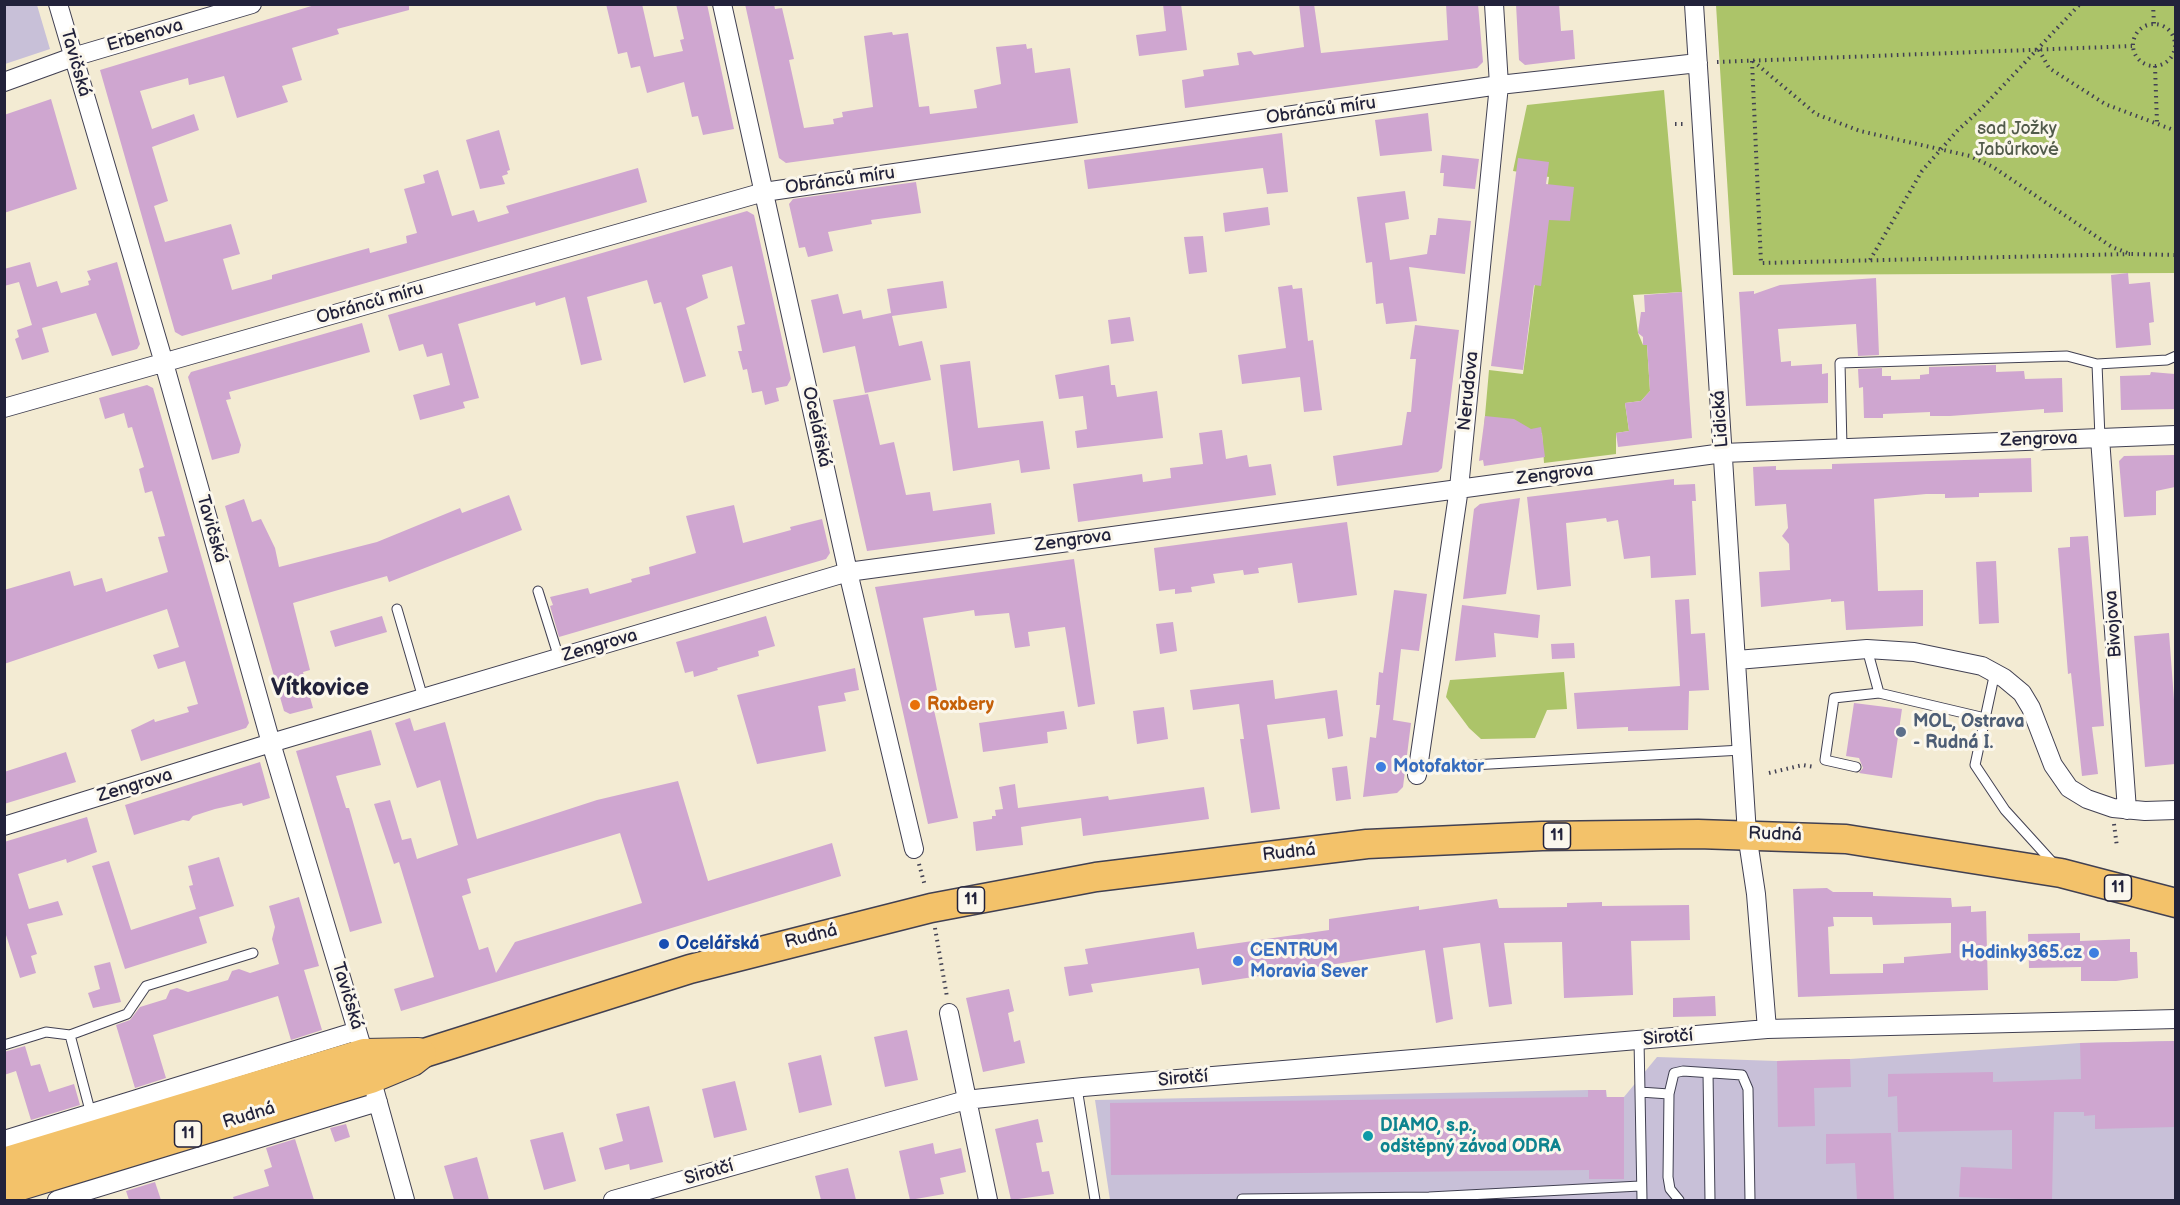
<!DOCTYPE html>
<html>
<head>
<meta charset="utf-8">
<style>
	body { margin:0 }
	#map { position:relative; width:2180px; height:1205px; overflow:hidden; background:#f3ebd3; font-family:"Balsamiq Sans",sans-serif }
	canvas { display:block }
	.frame { position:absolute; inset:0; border:6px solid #22223b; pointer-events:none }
</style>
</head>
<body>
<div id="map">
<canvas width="2180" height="1205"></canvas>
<div class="frame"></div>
</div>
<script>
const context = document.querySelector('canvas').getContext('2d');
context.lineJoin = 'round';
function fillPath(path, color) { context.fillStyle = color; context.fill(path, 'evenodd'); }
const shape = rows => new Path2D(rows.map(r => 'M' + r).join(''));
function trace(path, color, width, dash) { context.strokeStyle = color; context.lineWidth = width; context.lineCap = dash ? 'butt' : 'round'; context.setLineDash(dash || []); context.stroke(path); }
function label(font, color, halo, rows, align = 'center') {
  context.font = font + ' "Balsamiq Sans",sans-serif'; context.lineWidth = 6; context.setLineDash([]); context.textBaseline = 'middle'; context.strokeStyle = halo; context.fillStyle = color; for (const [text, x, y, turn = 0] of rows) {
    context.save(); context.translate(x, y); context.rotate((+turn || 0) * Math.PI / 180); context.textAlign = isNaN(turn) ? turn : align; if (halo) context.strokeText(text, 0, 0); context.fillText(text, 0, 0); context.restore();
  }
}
fillPath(shape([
	[4,5,37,5,50,49,5,64],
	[2175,1041,2175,1200,1110,1200,1095,1100,1588,1090,1606,1090,1607,1097,1624,1097,1657,1057,1777,1061,1850,1059,2080,1043]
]), '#c8c0d8');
fillPath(shape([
	[1716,5,2175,5,2175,273,1733,275],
	[1664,90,1682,292,1633,295,1638,333,1643,345,1647,345,1650,391,1641,401,1625,403,1629,431,1616,433,1616,454,1544,463,1542,433,1484,427,1489,370,1523,374,1549,177,1513,171,1527,105],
	[1564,672,1567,709,1547,710,1535,738,1481,739,1469,728,1446,697,1450,680]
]), '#acc469');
fillPath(shape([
	[318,4,409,4,409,10,337,29,339,34,292,48,302,80,282,86,288,102,237,118,224,76,189,85,188,78,140,91,152,129,194,114,199,130,152,147,168,201,154,206,165,242,231,224,240,254,223,259,232,290,272,279,272,275,369,248,370,253,407,243,406,236,417,233,404,189,425,183,423,175,438,170,452,216,474,210,478,222,509,213,506,206,638,168,647,202,182,336,175,332,100,70],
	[606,4,642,4,654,57,683,51,680,40,684,39,676,4,707,4,734,129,703,135,698,116,692,117,684,82,647,93,640,66,631,68,627,52,618,54],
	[745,4,774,4,775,9,782,8,794,59,789,60,804,128,834,124,833,119,843,117,842,112,873,107,864,36,892,32,893,35,908,33,919,107,929,106,930,114,977,108,974,90,1001,84,996,47,1026,44,1027,49,1032,48,1035,73,1070,68,1078,123,786,163,779,158],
	[1163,4,1181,4,1187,50,1139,56,1136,35,1166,31],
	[1299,4,1314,4,1321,53,1448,40,1446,4,1478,4,1483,62,1477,68,1185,108,1182,80,1204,76,1203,70,1239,65,1237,53,1251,51,1254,55,1304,47],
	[1516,4,1559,4,1561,31,1573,30,1575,59,1525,65,1519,60],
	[51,99,77,189,4,213,4,115],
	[1428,113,1432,151,1380,156,1375,120],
	[499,130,510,170,507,171,508,174,502,176,505,184,480,189,466,140],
	[1282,133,1288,192,1267,194,1263,168,1088,189,1084,160],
	[1442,155,1479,159,1475,189,1443,186,1444,173,1440,173],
	[1518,158,1549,162,1546,184,1574,187,1570,221,1549,220,1541,286,1534,285,1533,293,1523,370,1491,366],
	[916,182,921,213,871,220,872,224,828,232,833,251,808,257,805,247,799,248,789,204,793,199],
	[1405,191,1409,219,1385,223,1390,260,1427,254,1430,235,1436,235,1438,218,1471,221,1465,274,1409,267,1417,321,1386,324,1383,303,1376,304,1372,262,1366,263,1357,197],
	[1268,207,1270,225,1225,232,1223,213],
	[747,211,754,215,791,379,787,386,776,388,779,401,765,405,762,391,752,393,747,369,743,370,738,351,742,351,737,326,745,324,732,266,702,275,708,298,686,308,706,376,684,383,661,302,654,304,647,280,587,297,602,360,581,365,565,297,536,306,535,302,458,324,479,398,463,402,465,408,420,420,413,395,450,385,442,353,427,357,423,344,399,351,388,315],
	[1203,236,1207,272,1189,274,1184,237],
	[30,262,37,287,57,281,61,293,89,285,88,281,91,280,87,271,117,262,140,344,137,349,112,356,96,313,42,328,49,352,22,360,15,339,19,337,17,330,32,325,19,282,4,286,4,269],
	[2128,273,2129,284,2150,282,2154,322,2149,323,2151,345,2116,348,2111,275],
	[1876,278,1879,355,1858,356,1856,324,1778,329,1781,362,1791,361,1791,366,1822,364,1822,374,1828,373,1828,403,1746,406,1739,292,1754,291,1754,294,1780,285],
	[943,281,947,308,892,316,899,346,922,341,931,380,865,393,855,346,823,353,811,300,838,294,843,314,861,310,863,319,891,313,887,289],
	[1292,285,1293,289,1302,288,1308,341,1313,340,1322,410,1304,412,1300,377,1242,384,1238,355,1286,348,1278,287],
	[1682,292,1692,438,1618,447,1616,433,1629,431,1625,403,1641,401,1650,391,1647,345,1643,345,1643,337,1638,333,1641,312,1645,312,1644,295],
	[1130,317,1134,341,1111,344,1108,320],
	[362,323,370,352,229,392,231,399,226,400,241,445,239,453,212,460,188,377,191,372],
	[1415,325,1459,330,1442,468,1438,472,1337,486,1333,456,1402,445,1407,412,1411,412,1416,359,1410,359],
	[970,361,978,428,1043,421,1050,469,1021,473,1019,460,953,471,940,365],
	[1109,365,1111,385,1115,385,1117,397,1157,391,1163,438,1077,448,1075,431,1087,429,1083,396,1059,399,1055,375],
	[1996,365,1996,372,2024,371,2025,379,2062,378,2063,412,2044,413,2044,409,1950,416,1930,416,1930,412,1883,414,1883,418,1864,418,1863,387,1859,388,1858,369,1882,368,1882,376,1891,376,1891,380,1920,379,1920,375,1929,374,1929,367],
	[2151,372,2175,374,2175,409,2121,410,2120,376,2150,375],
	[147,385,153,388,249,723,246,728,141,761,131,730,154,719,155,722,189,712,187,707,198,704,185,661,158,669,153,655,179,647,167,609,4,664,4,590,70,571,74,586,102,578,106,592,168,572,158,537,165,536,152,491,145,493,139,469,144,467,132,427,128,428,124,413,105,419,99,398],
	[868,394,880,445,894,442,906,495,930,492,933,511,991,503,995,534,867,551,833,400],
	[1485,416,1514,419,1531,429,1541,427,1545,457,1484,466,1483,460,1479,461],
	[1222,430,1226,459,1247,455,1249,467,1271,464,1276,495,1078,522,1073,484,1142,474,1143,482,1171,478,1170,468,1203,464,1199,433],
	[2175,455,2175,487,2156,491,2156,515,2124,517,2119,461,2124,456],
	[2031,458,2032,492,1979,493,1979,497,1945,498,1945,494,1926,494,1874,499,1878,591,1923,590,1923,626,1846,630,1844,601,1831,602,1831,599,1761,607,1759,572,1790,570,1789,544,1782,536,1788,528,1786,504,1755,506,1753,467,1776,466,1776,470,1832,469,1832,464],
	[1674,479,1674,485,1695,484,1696,501,1692,501,1696,575,1651,578,1650,556,1624,559,1618,520,1607,522,1606,518,1566,523,1571,586,1537,590,1527,497],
	[509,495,522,530,389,582,387,576,293,603,310,670,303,672,313,708,290,714,284,711,225,506,244,499,252,522,261,519,275,548,279,567,377,542,460,508,462,513],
	[1520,498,1506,594,1463,599,1474,509,1480,504],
	[734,505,743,543,791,530,790,527,822,519,830,553,826,559,559,637,550,606,553,605,550,597,588,588,590,594,632,582,631,579,650,574,649,567,696,553,686,516],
	[1347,522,1357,595,1298,603,1292,563,1258,568,1259,573,1244,575,1243,570,1213,574,1215,583,1191,587,1192,592,1175,594,1175,589,1159,591,1154,548],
	[2088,536,2104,726,2092,727,2098,774,2082,776,2071,673,2068,674,2058,548,2070,547,2070,537],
	[1074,559,1095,704,1078,707,1065,627,1028,632,1030,646,1015,648,1009,613,975,616,974,610,923,618,937,690,930,692,958,818,928,824,875,587],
	[1996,561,1999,623,1979,624,1976,562],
	[1394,590,1427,594,1419,651,1401,649,1393,720,1411,723,1403,787,1397,793,1363,797,1370,737,1376,738,1380,705,1376,705,1379,672,1383,673],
	[1689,599,1691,634,1705,633,1709,690,1689,691,1688,730,1628,731,1628,727,1577,729,1574,693,1680,686,1675,600],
	[1462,605,1540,615,1538,638,1494,633,1496,657,1455,661],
	[382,616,387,632,335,647,330,631],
	[766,616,775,646,758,651,759,656,717,668,718,670,694,677,693,671,685,673,676,642],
	[1173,622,1177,651,1160,654,1156,624],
	[2169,633,2175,713,2175,764,2145,767,2134,636],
	[1574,643,1575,658,1552,659,1551,644],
	[855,668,859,690,844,693,846,701,818,706,826,751,757,764,737,695],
	[1273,680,1275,699,1337,690,1343,736,1328,739,1325,718,1267,725,1280,809,1251,813,1240,739,1244,739,1239,704,1193,710,1190,690],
	[1854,703,1902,709,1892,778,1859,773,1863,768,1859,758,1846,756],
	[1164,707,1168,739,1137,744,1133,711],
	[1064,711,1067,729,1047,732,1048,743,983,752,979,723],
	[410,718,414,731,445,722,477,839,597,800,678,781,708,881,832,843,841,876,401,1011,394,989,434,977,399,862,394,864,374,804,390,800,402,840,411,838,417,859,458,845,440,780,417,788,395,723],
	[620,833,642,903,515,942,496,973,488,947,479,950,462,896,471,893,467,879],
	[371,730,381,765,336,776,346,808,349,808,382,923,350,932,296,751],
	[66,752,76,782,4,804,4,772],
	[260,762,270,798,243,806,242,803,215,809,193,816,189,821,183,820,134,835,125,805],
	[1347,766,1351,799,1336,801,1332,768],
	[1015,784,1018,808,1108,796,1109,800,1204,787,1209,819,1083,836,1081,818,1046,823,1021,827,1023,845,976,851,973,822,992,819,992,816,996,816,995,810,1003,809,999,787],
	[87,817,97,852,67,863,66,859,18,874,29,909,58,901,63,915,27,924,37,954,31,956,36,973,20,978,4,929,4,842],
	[219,857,234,906,199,917,207,943,125,969,92,866,109,861,131,930,196,909,189,886,193,885,188,866],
	[1827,888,1833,892,1873,892,1873,896,1951,898,1952,907,1971,906,1971,912,1986,911,1988,990,1798,997,1793,889],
	[1833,917,1872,917,1873,925,1951,923,1951,953,1904,957,1904,963,1883,964,1883,973,1830,974,1828,927,1834,926],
	[299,897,319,966,304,970,322,1030,291,1040,278,996,153,1035,166,1078,135,1088,116,1025,130,1020,140,1007,166,999,170,990,177,988,188,992,228,980,232,971,239,969,250,973,279,964,272,939,275,927,269,906],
	[1497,899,1499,908,1567,907,1567,903,1602,902,1602,906,1689,905,1690,940,1631,941,1633,995,1564,998,1562,942,1504,943,1512,1004,1489,1007,1480,943,1443,948,1453,1019,1436,1023,1425,950,1202,985,1199,968,1091,984,1093,992,1069,996,1064,967,1088,964,1085,949,1194,932,1197,949,1329,930,1329,919,1419,906,1419,910],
	[2080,933,2080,941,2130,939,2130,952,2137,952,2138,978,2116,981,2081,981,2081,967,2029,968,2028,934],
	[110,962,121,1002,93,1008,88,993,100,989,94,966],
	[1009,989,1014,1011,1008,1013,1014,1042,1020,1040,1025,1063,983,1072,966,998],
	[1715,996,1716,1016,1673,1017,1673,998],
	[907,1030,918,1080,885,1087,874,1037],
	[2175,1041,2175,1127,2095,1129,2095,1115,2084,1116,2084,1112,2054,1112,2052,1200,1959,1197,1961,1167,2012,1169,2012,1130,1898,1132,1897,1096,1888,1097,1888,1074,1993,1072,1993,1082,2081,1079,2080,1043],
	[25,1046,31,1066,40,1064,49,1092,74,1084,80,1105,31,1120,16,1071,4,1075,4,1052],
	[821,1055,832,1105,799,1113,788,1063],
	[1850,1059,1851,1087,1814,1088,1815,1126,1778,1127,1777,1061],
	[735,1081,747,1130,714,1138,702,1089],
	[1588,1090,1606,1090,1606,1097,1624,1097,1624,1179,1589,1179,1589,1170,1111,1175,1110,1103,1588,1097],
	[649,1106,663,1162,630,1170,629,1164,605,1170,599,1148,623,1141,616,1114],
	[1038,1119,1043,1142,1036,1143,1042,1172,1049,1171,1054,1194,1011,1200,995,1129],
	[346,1124,350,1137,335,1142,330,1128],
	[563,1132,576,1181,544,1190,530,1140],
	[1891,1133,1894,1200,1857,1200,1855,1163,1826,1164,1826,1134],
	[295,1139,314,1200,234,1200,233,1197,269,1186,264,1170,272,1167,266,1148],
	[933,1143,935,1154,961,1148,966,1172,940,1178,944,1194,910,1200,899,1151],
	[477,1157,489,1200,454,1200,444,1166],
	[848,1168,856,1200,821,1200,815,1176],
	[155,1182,161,1200,129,1200,126,1191]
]), '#cfa6d0');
const service = shape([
	[2097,364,2100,438],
	[1842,447,1840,363,2067,356,2097,364,2167,360,2176,356],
	[538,591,559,658],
	[397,609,423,698],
	[1867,649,1879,693,1985,718],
	[1995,672,1975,765,2005,810,2054,864],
	[1856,767,1825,760,1834,698,1879,693],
	[1418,768,1742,750],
	[1639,1040,1640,1092,1669,1094,1668,1177,1670,1189,1679,1200],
	[4,1045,46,1032,70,1035],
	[1708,1073,1710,1200],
	[1077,1088,1095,1200],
	[1640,1092,1642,1200],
	[1669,1094,1674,1073,1683,1071,1742,1075,1748,1089,1750,1200],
	[91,1114,70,1035,127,1014,146,986,253,953],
	[1242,1199,1429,1197,1640,1186]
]);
const minor = shape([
	[58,4,164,363,271,743,364,1054],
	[722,4,848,572,914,849],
	[1694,4,1747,834,1756,894,1767,1029],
	[4,82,73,57,252,4],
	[4,408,764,192,1499,85,1698,63],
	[2100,438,2127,810],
	[1737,660,1867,649,1914,652,1982,666,2004,678,2022,693,2031,708,2053,765,2069,788,2087,799,2113,808,2145,811,2176,810],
	[1417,775,1459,488,1499,85,1494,4],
	[4,826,271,743,848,572,1723,453,2176,435],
	[949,1013,988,1200],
	[375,1092,405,1200],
	[4,1140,357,1031],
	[57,1200,378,1102],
	[613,1200,966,1100,1083,1087,1767,1029,2176,1019]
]);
const primary = shape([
	[421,1054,690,969,931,908,1096,877,1367,844,1542,836,1698,834,1846,839,2061,873,2176,903]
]);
const trunk = shape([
	[4,1163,364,1054,418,1053],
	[4,1190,371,1078,412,1061,421,1054]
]);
trace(service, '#414052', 11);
trace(minor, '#414052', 20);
trace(primary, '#414052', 31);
trace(trunk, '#414052', 32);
trace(shape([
	[2153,4,2154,24],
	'2133 45a21 21 0 1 1 42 0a21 21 0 1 1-42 0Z',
	[2039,50,2049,68,2105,104,2176,131],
	[1752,61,1761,263,2130,254],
	[1753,61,1816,114,1860,131,1970,156,1993,167,2112,247,2130,254,2176,255],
	[1717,62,2132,46],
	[2155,66,2157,123],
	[1675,124,1685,124],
	[1870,260,1922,171,1957,131,1982,108,2080,4],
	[1769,773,1803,765,1815,767],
	[2114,824,2117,847],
	[919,864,925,886],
	[935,928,947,997]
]), '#414052', 4, [1.5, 4.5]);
trace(service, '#fff', 9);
trace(minor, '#fff', 18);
trace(primary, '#f3c26a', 28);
trace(trunk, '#f3c26a', 30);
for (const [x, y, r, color] of [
	[915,705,6,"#e8710a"],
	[1901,732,6,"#5c6f8a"],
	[1381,767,6,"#3f7fe0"],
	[664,944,6,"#1a4fb4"],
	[2094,953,6,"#3f7fe0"],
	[1238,961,6,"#3f7fe0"],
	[1368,1136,6,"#0f9aa8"]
]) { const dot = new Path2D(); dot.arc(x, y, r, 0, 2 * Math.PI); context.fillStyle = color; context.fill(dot); trace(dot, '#fbf7ec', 2); }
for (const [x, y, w] of [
	[1557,836,27],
	[2118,888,27],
	[971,900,27],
	[188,1134,27]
]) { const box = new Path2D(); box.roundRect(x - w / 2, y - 13, w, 26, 4.5); context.fillStyle = '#fbf7ec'; context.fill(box); trace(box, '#22223b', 1.5); }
label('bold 16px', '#22223b', null, [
	["11",1557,836],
	["11",2118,888],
	["11",971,900],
	["11",188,1134]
]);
label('18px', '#22223b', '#fbf7ec', [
	["Erbenova",145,36,-16],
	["Tavičská",75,63,74],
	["Obránců míru",1321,111,-8],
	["Obránců míru",840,181,-8],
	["Obránců míru",370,304,-16],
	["Nerudova",1469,391,-84],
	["Lidická",1721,419,-94],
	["Ocelářská",816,427,78],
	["Zengrova",2039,440,-2],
	["Zengrova",1555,475,-7],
	["Tavičská",211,529,74],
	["Zengrova",1073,541,-8],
	["Bivojova",2114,624,-94],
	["Zengrova",600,646,-16],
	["Zengrova",135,786,-17],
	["Rudná",1775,835,2],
	["Rudná",1289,853,-6],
	["Rudná",811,937,-14],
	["Tavičská",347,996,73],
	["Sirotčí",1668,1038,-5],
	["Sirotčí",1183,1079,-5],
	["Rudná",249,1116,-17],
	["Sirotčí",709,1173,-16]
]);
label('18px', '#525b4b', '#fbf7ec', [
	["sad Jožky",2017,129],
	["Jabůrkové",2017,150]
]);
label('bold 18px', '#c56008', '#fbf7ec', [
	["Roxbery",927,705]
], 'left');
label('bold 18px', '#4e5e75', '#fbf7ec', [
	["MOL, Ostrava",1913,722],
	["- Rudná I.",1913,743]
], 'left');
label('bold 18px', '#366cbe', '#fbf7ec', [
	["Motofaktor",1393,767],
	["CENTRUM",1250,951],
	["Moravia Sever",1250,972],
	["Hodinky365.cz",2082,953,"right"]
], 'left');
label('bold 18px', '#164399', '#fbf7ec', [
	["Ocelářská",676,944]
], 'left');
label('bold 18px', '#0d838f', '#fbf7ec', [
	["DIAMO, s.p.,",1380,1126],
	["odštěpný závod ODRA",1380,1147]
], 'left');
label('bold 24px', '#22223b', '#fbf7ec', [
	["Vítkovice",320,689]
]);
</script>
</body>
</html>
